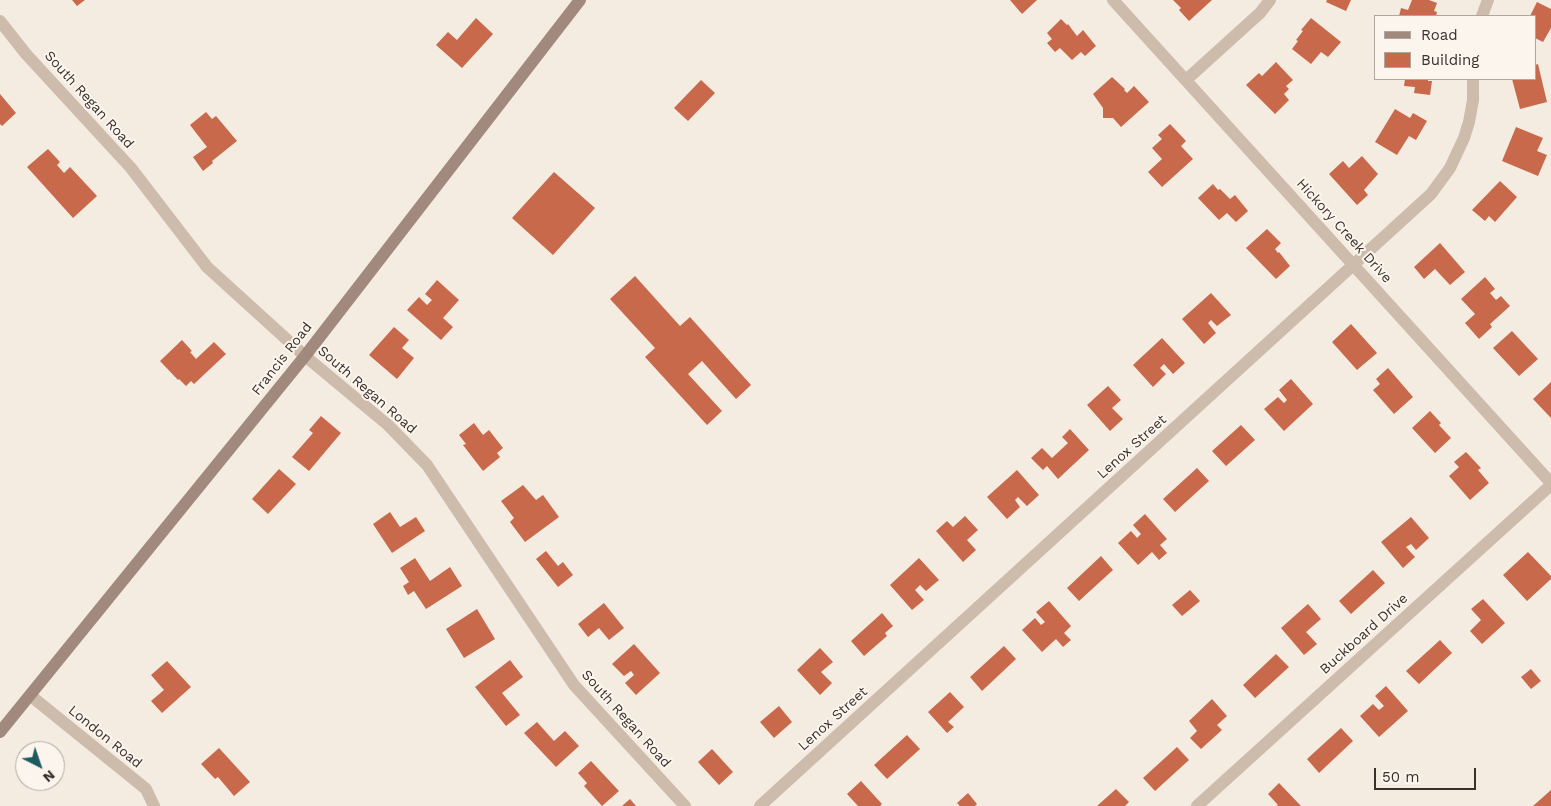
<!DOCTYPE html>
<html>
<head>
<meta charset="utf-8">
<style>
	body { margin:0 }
	#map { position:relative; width:1551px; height:806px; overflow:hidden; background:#f4ebe1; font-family:"Work Sans",sans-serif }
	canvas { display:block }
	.legend { position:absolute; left:1374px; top:15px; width:162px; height:65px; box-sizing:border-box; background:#fbf5ee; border:1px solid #aea6a0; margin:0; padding:6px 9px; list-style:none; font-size:15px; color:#3b302b }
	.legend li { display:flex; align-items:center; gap:10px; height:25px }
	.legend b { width:25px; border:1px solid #aea6a0 }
	.north { position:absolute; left:15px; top:741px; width:50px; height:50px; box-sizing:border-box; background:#fbf5ee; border:1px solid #aea6a0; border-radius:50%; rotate:139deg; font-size:14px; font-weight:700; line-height:20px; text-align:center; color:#3b302b }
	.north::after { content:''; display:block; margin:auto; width:18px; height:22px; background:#1f5a5e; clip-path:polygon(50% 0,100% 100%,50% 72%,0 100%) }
	.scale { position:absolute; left:1374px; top:768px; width:102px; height:22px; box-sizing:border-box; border:2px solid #3b302b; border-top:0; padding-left:6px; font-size:15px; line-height:18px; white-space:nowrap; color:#3b302b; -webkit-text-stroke:4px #fbf5ee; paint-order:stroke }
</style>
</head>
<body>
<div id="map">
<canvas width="1551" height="806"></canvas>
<ul class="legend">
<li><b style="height:6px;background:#a18a7d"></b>Road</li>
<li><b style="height:14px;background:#c8694b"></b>Building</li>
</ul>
<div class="north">N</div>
<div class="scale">50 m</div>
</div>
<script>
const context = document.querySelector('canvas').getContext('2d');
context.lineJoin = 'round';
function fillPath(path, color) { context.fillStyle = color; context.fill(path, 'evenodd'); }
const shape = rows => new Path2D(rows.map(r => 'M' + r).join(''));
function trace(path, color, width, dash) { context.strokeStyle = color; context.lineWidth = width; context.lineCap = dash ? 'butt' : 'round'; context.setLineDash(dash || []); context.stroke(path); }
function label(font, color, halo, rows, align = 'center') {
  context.font = font + ' "Work Sans",sans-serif'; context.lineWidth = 4; context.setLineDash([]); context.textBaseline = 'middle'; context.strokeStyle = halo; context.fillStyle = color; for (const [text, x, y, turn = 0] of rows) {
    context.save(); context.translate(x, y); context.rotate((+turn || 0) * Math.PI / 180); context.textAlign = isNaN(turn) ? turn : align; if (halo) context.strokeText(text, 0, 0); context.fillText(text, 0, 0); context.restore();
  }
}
fillPath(shape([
	[72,0,85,0,77,6],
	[1010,0,1037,0,1022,14],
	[1173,0,1212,0,1189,21,1179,10,1181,8],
	[1327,0,1351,0,1346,11,1326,2],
	[1412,0,1429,0,1437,3,1434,11,1437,12,1436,16,1399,16,1401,8,1408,10],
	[1537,2,1551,9,1551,28,1543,42,1535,38,1535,16,1530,16],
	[476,18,493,34,462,68,436,45,448,32,457,40],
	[1311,18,1341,42,1328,57,1321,52,1311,64,1292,49,1298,41,1296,40,1303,31,1301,30],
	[1061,19,1067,25,1068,24,1077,36,1083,30,1096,46,1085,56,1081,52,1072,60,1060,48,1055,52,1047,43,1052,39,1047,33],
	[1276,62,1293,80,1286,86,1289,89,1284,94,1289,100,1275,114,1246,85,1259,73,1262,76],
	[1538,64,1547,102,1520,109,1512,79,1535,79,1535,65],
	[1112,77,1125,89,1124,90,1127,93,1134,86,1149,102,1121,127,1113,118,1103,118,1103,108,1093,94],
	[1405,79,1428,79,1428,81,1432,81,1430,95,1414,93,1415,87,1404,86],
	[701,80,715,93,688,121,674,108],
	[0,94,16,113,2,126,0,124],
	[1395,109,1410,118,1413,113,1427,121,1416,140,1409,136,1397,155,1375,142],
	[206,112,212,119,216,116,237,141,212,161,213,163,203,171,193,157,207,147,190,125],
	[1170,124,1186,141,1181,146,1193,159,1162,187,1148,172,1162,159,1152,148,1162,139,1158,135],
	[1516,127,1543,138,1537,151,1547,155,1538,176,1502,161],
	[48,149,60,162,57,165,64,173,70,167,97,196,73,218,27,167],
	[1362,156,1378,174,1364,190,1368,195,1357,205,1329,174,1343,161,1349,168],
	[554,172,595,208,553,255,512,218],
	[1500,181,1517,197,1495,222,1489,216,1485,221,1472,210],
	[1213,184,1218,190,1220,189,1230,199,1235,195,1248,211,1236,222,1227,213,1219,220,1198,198],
	[1267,229,1281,243,1275,249,1278,253,1279,252,1290,266,1276,279,1246,248],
	[1440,243,1465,272,1450,285,1435,269,1424,279,1414,267],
	[635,276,680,326,690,317,751,385,736,399,702,361,688,374,722,411,707,425,645,357,655,348,610,299],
	[1485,277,1495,289,1490,293,1496,300,1501,296,1510,306,1490,324,1492,327,1479,339,1465,323,1475,314,1461,299],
	[437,280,459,300,443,318,453,327,441,340,407,310,419,297,427,305,432,300,425,294],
	[1211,293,1231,315,1217,326,1211,320,1208,323,1216,333,1204,344,1182,319],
	[1351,324,1377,353,1357,370,1332,342],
	[394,327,409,340,402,348,414,358,397,379,369,355],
	[1512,331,1538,359,1519,376,1493,348],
	[1162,338,1185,363,1173,374,1164,364,1160,368,1166,374,1153,387,1133,365],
	[182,340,192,351,190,352,196,359,214,342,226,354,194,384,191,381,186,386,179,379,178,380,160,361],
	[1388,368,1413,397,1394,414,1373,390,1380,384,1376,379],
	[1291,379,1313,404,1284,431,1264,409,1278,397,1284,403,1287,400,1279,390],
	[1551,382,1551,418,1533,399],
	[1108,386,1121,400,1112,408,1123,419,1110,431,1087,405],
	[1430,411,1441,423,1439,425,1451,438,1435,453,1412,428],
	[321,416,341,433,309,471,292,457,313,433,309,430],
	[474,423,483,435,489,430,503,448,497,453,500,457,483,471,463,445,466,444,459,435],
	[1241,425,1255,440,1226,466,1212,451],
	[1070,429,1089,450,1058,479,1047,466,1043,470,1031,458,1042,448,1052,458,1068,443,1062,437],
	[1466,452,1481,468,1478,470,1489,483,1470,500,1449,476,1459,467,1454,462],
	[1197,468,1209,481,1175,512,1163,499],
	[279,469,296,484,268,514,252,499],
	[1017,470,1039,495,1027,506,1018,497,1015,500,1020,507,1007,519,987,497],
	[523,485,536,500,543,495,559,517,525,542,510,522,514,518,501,501],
	[390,512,400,527,416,517,425,531,392,553,373,524],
	[1145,514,1167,539,1160,545,1167,553,1159,560,1152,552,1138,565,1118,543,1131,531,1137,538,1141,534,1133,525],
	[965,516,978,530,967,540,976,550,963,562,936,531,947,521,953,527],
	[1411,517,1429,538,1416,550,1411,544,1406,547,1415,557,1403,568,1381,542],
	[546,551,558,566,563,562,573,575,558,587,536,559],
	[1528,552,1551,576,1551,579,1527,601,1503,575],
	[1101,556,1113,570,1079,601,1067,588],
	[415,558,430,581,450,567,462,586,426,609,414,591,408,595,403,586,409,582,400,568],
	[919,558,939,580,926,591,920,585,915,590,924,600,912,610,890,585],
	[1373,570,1385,583,1351,614,1339,601],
	[1190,590,1200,601,1182,616,1172,605],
	[1483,599,1505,623,1482,644,1470,631,1481,620,1471,609],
	[1049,601,1071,626,1064,633,1071,640,1063,647,1056,639,1042,652,1022,630,1035,618,1041,625,1045,622,1036,612],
	[604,603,624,628,609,640,599,628,588,637,578,624],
	[1308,604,1321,619,1306,632,1317,644,1304,655,1281,628],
	[477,609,495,639,464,658,446,629],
	[882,613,893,626,885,633,887,636,864,656,851,641],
	[1440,640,1452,653,1419,684,1406,671],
	[634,644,660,673,636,695,625,683,634,675,631,671,624,676,612,664],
	[1004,646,1016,659,982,691,970,677],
	[820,648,833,662,821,672,832,683,820,695,797,670],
	[1276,654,1289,667,1255,698,1243,685],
	[510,660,523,677,502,693,520,715,506,726,475,687],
	[167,661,191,687,162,713,151,701,164,690,151,675],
	[1531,669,1541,681,1531,689,1521,677],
	[1386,686,1408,711,1379,737,1360,716,1373,704,1379,710,1384,706,1375,696],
	[950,692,964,707,948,722,954,727,947,733,928,712],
	[1212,699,1227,716,1217,725,1222,730,1201,749,1190,738,1197,731,1189,721],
	[779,706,792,722,774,738,760,722],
	[537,722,554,741,565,731,579,746,556,767,524,733],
	[1341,728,1353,741,1319,773,1307,759],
	[907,735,920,749,887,779,874,765],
	[1177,747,1189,760,1155,791,1143,778],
	[219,748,250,782,234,796,218,777,215,779,201,764],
	[712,749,733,772,719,785,698,762],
	[591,761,619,791,602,806,584,786,587,783,578,773],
	[861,781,882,804,880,806,858,806,847,794],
	[1279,783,1301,806,1276,806,1278,805,1268,794],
	[1116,789,1129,802,1125,806,1097,806],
	[1551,790,1551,806,1533,806],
	[968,793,977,804,975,806,960,806,957,803],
	[630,799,636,806,622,806]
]), '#c8694b');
trace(shape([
	[1113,0,1551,483],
	[1482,16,1488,0],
	[0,21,26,54,131,168,207,267,305,356,388,425,427,465,574,685,685,806],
	[1186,80,1260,13,1270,0],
	[31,696,146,789,154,806],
	[760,806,1431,194,1450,168,1464,138,1469,122,1473,100,1473,79],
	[1197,806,1551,485]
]), '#cdbbac', 12);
trace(shape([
	[0,732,305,356,580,0]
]), '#a18a7d', 12);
label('14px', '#3b302b', '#fbf5ee', [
	["South Regan Road",89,100,48],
	["Hickory Creek Drive",1344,231,48],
	["Francis Road",282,359,-52],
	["South Regan Road",367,390,41],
	["Lenox Street",1132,447,-42],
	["Buckboard Drive",1364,634,-42],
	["South Regan Road",626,719,48],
	["Lenox Street",833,719,-42],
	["London Road",105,737,39]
]);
</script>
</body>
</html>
